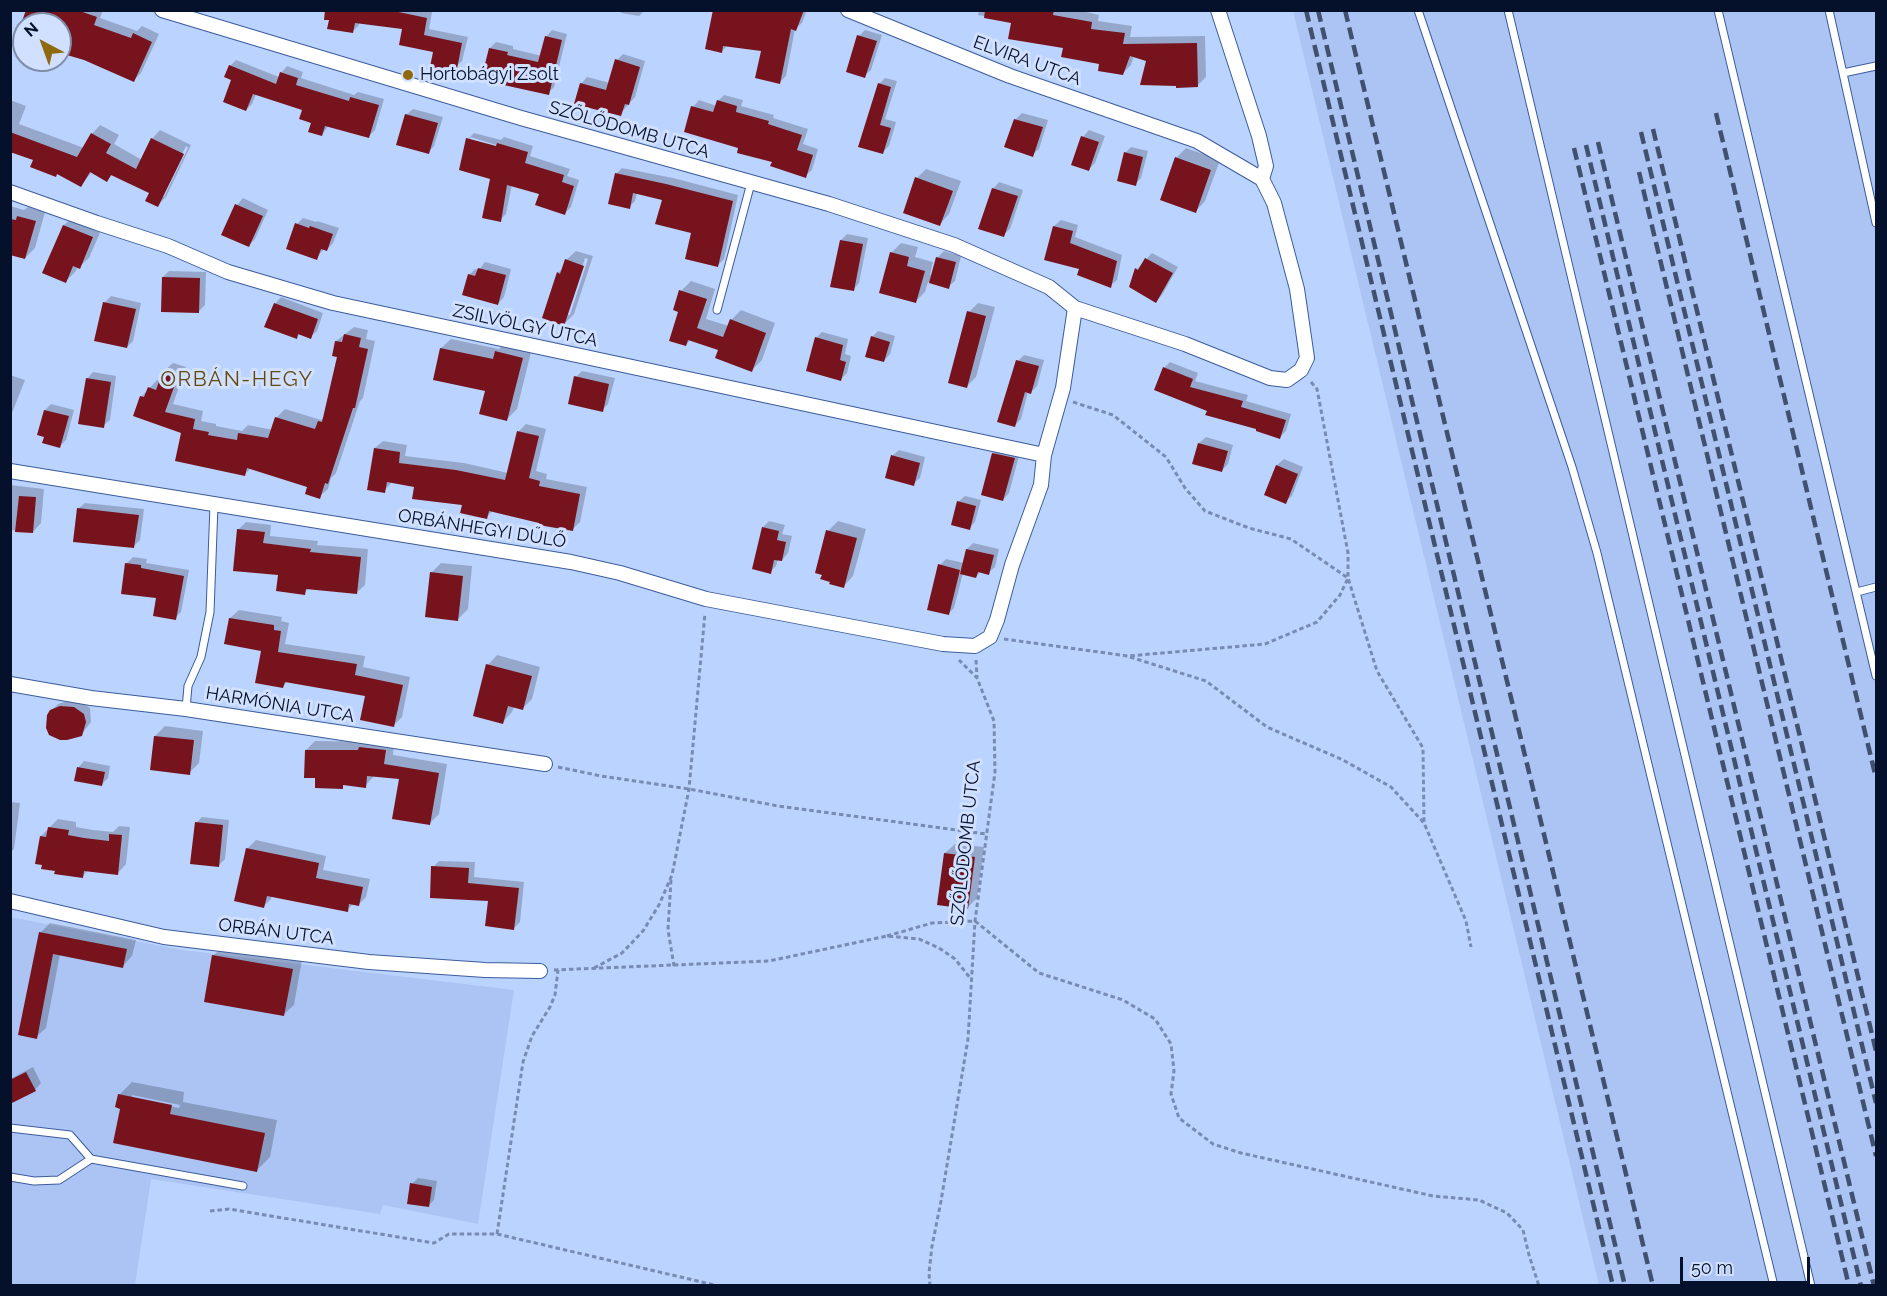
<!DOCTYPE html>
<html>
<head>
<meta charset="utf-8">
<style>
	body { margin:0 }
	#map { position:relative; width:1887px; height:1296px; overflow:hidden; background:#bbd3ff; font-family:Raleway,sans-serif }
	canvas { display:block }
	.frame { position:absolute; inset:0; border:12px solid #05102a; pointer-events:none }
	.north { position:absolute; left:12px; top:12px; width:60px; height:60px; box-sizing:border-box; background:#d0e0fe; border:2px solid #7f8da9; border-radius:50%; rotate:319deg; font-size:16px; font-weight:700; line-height:24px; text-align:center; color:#05102a }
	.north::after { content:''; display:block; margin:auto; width:21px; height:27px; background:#8f690e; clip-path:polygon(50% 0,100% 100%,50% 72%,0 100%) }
	.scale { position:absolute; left:1680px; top:1257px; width:130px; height:27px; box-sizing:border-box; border:3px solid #05102a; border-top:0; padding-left:8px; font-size:18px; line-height:21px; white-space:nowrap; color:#05102a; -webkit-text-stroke:4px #d0e0fe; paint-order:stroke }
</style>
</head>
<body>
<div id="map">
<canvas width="1887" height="1296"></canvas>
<div class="frame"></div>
<div class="north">N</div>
<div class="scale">50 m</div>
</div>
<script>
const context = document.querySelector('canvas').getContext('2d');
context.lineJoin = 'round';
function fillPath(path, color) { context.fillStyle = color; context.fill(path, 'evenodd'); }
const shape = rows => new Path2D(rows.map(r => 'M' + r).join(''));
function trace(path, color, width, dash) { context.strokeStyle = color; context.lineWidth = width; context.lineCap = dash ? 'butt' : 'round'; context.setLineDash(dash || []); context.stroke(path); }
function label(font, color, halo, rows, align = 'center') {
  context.font = font + ' Raleway,sans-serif'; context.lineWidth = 6; context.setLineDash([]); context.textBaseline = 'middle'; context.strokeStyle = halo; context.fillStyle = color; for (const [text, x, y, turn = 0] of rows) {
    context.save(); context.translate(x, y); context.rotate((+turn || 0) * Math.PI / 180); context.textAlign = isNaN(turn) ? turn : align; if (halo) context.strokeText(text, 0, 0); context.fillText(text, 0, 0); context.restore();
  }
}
fillPath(shape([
	[1293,11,1876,11,1876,1285,1599,1285],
	[10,917,182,950,514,990,478,1224,383,1205,380,1214,151,1179,135,1285,11,1285]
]), '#abc4f3');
fillPath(shape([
	[27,10,103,10,100,18,137,31,142,26,159,34,141,73,134,80,84,59,60,51,60,24,24,24,24,43,16,40],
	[332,10,423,10,432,12,429,29,468,37,462,61,452,70,435,51,404,27,359,22,359,25,352,32],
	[622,10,645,10,639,16,621,13],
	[714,10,807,10,802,23,795,29,786,76,780,82,763,50,727,46,721,52],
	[979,10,1078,10,1099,15,1098,21,1132,26,1130,37,1205,36,1206,77,1198,85,1148,59,1134,55,1131,65,1123,73,1013,21,978,15],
	[552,30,567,34,554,87,548,93,490,48,496,42,513,46,513,49,542,56,546,37],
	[865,30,882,35,871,70,864,76,859,36],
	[623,54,645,61,635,97,620,114,581,84,587,77,610,83,617,60],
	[236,60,279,77,281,73,287,66,303,72,301,78,354,95,358,92,384,99,375,130,369,136,329,125,322,135,304,109,256,94,252,104,246,110,233,80,230,66],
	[885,78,897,81,885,119,896,122,889,146,882,153,860,146,879,84],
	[724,95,743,100,741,106,774,115,773,118,808,129,803,144,818,149,812,170,805,176,740,147,693,107,699,100,717,106,718,101],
	[10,100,26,106,19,124,84,148,92,134,100,125,119,135,114,144,142,160,152,139,160,130,191,145,166,197,158,205,151,192,113,174,107,180,92,172,81,185,35,159,10,150],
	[186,146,188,148,164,197,161,197],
	[413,109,443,117,434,146,428,153,406,115],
	[1022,113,1048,120,1039,149,1032,155,1015,120],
	[1089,130,1105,136,1095,163,1089,169,1083,137],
	[474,133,501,140,504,137,533,146,530,156,570,169,567,176,579,180,571,207,565,213,541,193,512,184,506,214,500,220,491,178,468,139],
	[470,137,503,147,502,150,470,141],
	[1131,147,1148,151,1141,178,1135,184,1125,153],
	[1186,148,1220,160,1205,201,1196,211,1176,158],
	[622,168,673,178,738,195,724,259,718,265,693,232,663,199,637,193,635,201,629,207,616,174],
	[926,169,961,181,949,214,940,224,917,178],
	[999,182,1023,190,1010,229,1003,235,993,189],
	[243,198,268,210,255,239,249,245,223,234,237,205],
	[10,206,24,210,28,207,45,212,35,248,25,258,10,254],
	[74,216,102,228,89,258,79,267,78,267,75,272,66,281,64,225],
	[303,218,316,222,317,221,339,228,333,243,327,250,324,249,316,258,297,224],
	[1061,220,1078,225,1075,237,1122,255,1117,280,1110,286,1081,268,1054,226],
	[847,234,868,238,859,283,853,290,841,240],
	[901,243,918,247,915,257,933,262,930,275,933,275,938,257,944,251,961,256,955,281,948,287,928,282,925,292,916,301,891,253],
	[576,251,593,256,574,314,564,324,558,273,564,267,566,260],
	[585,258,588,259,570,315,567,315],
	[1152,253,1178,267,1162,295,1156,301,1137,269],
	[485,262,511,269,504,297,498,304,469,275,475,269,479,270],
	[169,271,206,272,205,305,198,312,163,277],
	[691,281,715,289,706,319,729,326,731,320,741,310,775,323,762,360,752,370,720,349,691,339,686,345,680,311,681,291],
	[111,296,141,303,133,341,127,347,96,340,105,302],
	[281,297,323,313,317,331,310,337,300,334,296,338,275,304],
	[978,303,995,307,976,377,966,387,969,312],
	[354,327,368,330,366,339,375,341,363,398,360,401,336,473,331,478,328,489,319,497,309,486,251,468,245,474,183,432,141,397,157,380,161,381,164,371,173,363,186,367,173,404,203,411,201,421,216,424,216,426,242,431,248,425,273,430,276,418,285,409,321,420,325,416,338,356,336,341],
	[878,331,895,336,890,354,884,361,872,337],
	[822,332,848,339,845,354,851,356,847,373,841,379,816,338],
	[451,339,499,349,506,342,532,348,517,409,507,419,487,390,441,348],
	[1024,355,1044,360,1037,386,1031,392,1028,392,1021,419,1015,425,1018,361],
	[1170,362,1198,373,1195,381,1248,395,1246,401,1291,414,1286,431,1280,437,1208,410,1164,368],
	[582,371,615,378,608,404,602,410,576,377],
	[93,372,116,376,110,420,103,426,87,379],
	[10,375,25,380,10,418],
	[51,404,74,410,66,440,60,446,45,410],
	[526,424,546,429,536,471,547,474,546,479,587,487,580,522,572,530,493,510,487,517,463,504,415,486,392,482,384,491,375,448,383,441,407,445,405,456,464,463,508,473,518,432],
	[1206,437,1233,445,1228,464,1222,470,1199,443],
	[1000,448,1020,452,1009,493,1003,500,993,454],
	[899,450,925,457,920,478,913,484,892,456],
	[1284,459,1303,467,1292,496,1285,502,1266,494,1277,465],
	[10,485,44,489,41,523,33,532,10,530],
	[965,496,981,500,975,522,969,528,958,502],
	[85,503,144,509,140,540,134,546,78,509],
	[769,521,785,525,782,534,792,536,788,553,782,560,778,559,776,566,770,572,763,527],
	[838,521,866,529,853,576,844,586,828,531],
	[246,522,271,525,270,536,318,541,317,545,368,549,365,585,357,592,309,588,304,593,279,574,238,530],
	[973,543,999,549,995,567,988,573,981,571,976,577,963,573,954,608,948,614,940,565,946,559,964,563,967,549],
	[133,557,147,559,146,563,189,570,181,612,175,618,126,564],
	[441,563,472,566,468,609,458,619,431,573],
	[239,610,282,617,281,621,289,623,285,644,365,656,363,667,410,677,402,717,394,725,367,695,288,681,283,686,262,650,230,618],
	[497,655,540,667,532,699,522,709,514,707,512,712,503,722,488,665],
	[67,701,81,702,90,708,91,722,81,735,51,711,58,704],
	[165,726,203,731,199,763,189,773,155,736],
	[315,741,394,742,393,755,447,764,439,814,430,823,401,778,375,775,365,786,345,784,342,787,316,776,306,750],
	[84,761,110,766,108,778,102,784,78,768],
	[10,802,20,803,14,849,10,853],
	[202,817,229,820,225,859,218,866,196,823],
	[58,819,76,822,76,827,93,830,113,832,119,826,130,827,126,864,118,873,88,870,82,877,41,836],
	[256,840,326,856,323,870,370,879,366,897,359,904,354,903,347,910,272,895,271,899,263,907,236,900,248,848],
	[955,844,984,847,977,898,967,908,945,853],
	[439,861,475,862,474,877,524,882,520,922,514,928,490,899,433,867],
	[50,923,136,940,132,956,123,966,60,954,46,1028,36,1037,40,933],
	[223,946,302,960,294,1005,284,1014,213,956],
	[33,1067,41,1083,35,1090,10,1102,10,1079],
	[132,1082,184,1092,183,1102,277,1120,270,1157,257,1170,122,1108,119,1095],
	[132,1095,180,1105,179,1108,132,1098],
	[418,1178,437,1181,434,1200,428,1206,412,1184]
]), '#0003');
fillPath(shape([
	[26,10,77,10,97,17,94,25,131,38,133,33,152,42,134,82,84,60,60,53,60,41,66,24,21,24],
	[325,10,389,10,427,18,424,35,462,43,457,69,454,68,453,72,430,67,433,52,399,45,402,29,355,23,353,33,327,29,329,20,324,20],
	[713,10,804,10,796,31,791,29,780,84,755,78,761,51,723,46,722,53,705,49],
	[985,10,1054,10,1053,15,1092,22,1091,29,1125,33,1123,44,1197,43,1198,87,1176,88,1176,86,1140,85,1146,61,1130,56,1123,75,1098,71,1099,64,1061,57,1063,48,1008,39,1011,23,984,18],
	[857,35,877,41,865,78,846,72],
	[545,36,562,40,549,95,481,80,489,48,508,52,507,55,538,62],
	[615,59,640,67,629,105,625,104,621,116,574,104,580,83,606,90],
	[229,65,276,84,280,72,298,78,296,85,349,101,350,97,379,105,369,138,325,126,322,136,308,132,311,123,299,119,302,110,253,94,246,111,223,102,231,80,224,77],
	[878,83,891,87,880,125,891,128,883,154,858,147],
	[717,100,737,106,736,112,769,121,768,124,802,135,797,150,813,155,806,178,770,166,772,162,737,153,738,148,684,132,691,106,713,112],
	[405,114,438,123,429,154,396,145],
	[1014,119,1043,127,1033,157,1004,147],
	[10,132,77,157,91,133,111,144,106,153,136,169,151,138,184,154,158,207,145,201,149,193,111,175,107,182,90,172,81,187,57,174,56,177,30,167,33,160,10,152],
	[1081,136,1099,142,1089,171,1071,165],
	[466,138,496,146,497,143,528,152,525,163,564,175,562,182,574,186,565,215,535,205,539,194,507,185,501,222,482,218,490,179,459,170],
	[1124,152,1143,157,1136,186,1117,181],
	[1175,157,1211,170,1196,213,1160,200],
	[615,173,666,184,733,201,718,267,685,259,691,233,655,224,662,200,633,193,630,209,608,204],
	[915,177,953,191,940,226,903,213],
	[992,188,1018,196,1004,237,978,229],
	[235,204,263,216,249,247,221,235],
	[17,216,36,221,25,259,10,255,10,219,16,220],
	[295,223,309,228,310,226,333,234,327,251,321,249,317,260,286,249],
	[63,225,93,237,80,269,73,266,66,283,42,273],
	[1053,226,1073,231,1070,243,1117,261,1111,288,1077,275,1079,269,1044,260],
	[840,240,863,244,854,291,830,287],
	[890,252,909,257,907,266,925,271,916,303,879,293],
	[936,257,956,262,949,289,929,283],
	[1145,258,1173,273,1156,303,1129,287,1135,268,1138,270],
	[565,259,584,266,564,326,542,318,557,272,560,274],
	[478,268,506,275,498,305,462,295,468,274,475,276],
	[162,277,200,278,199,313,161,312],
	[679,290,707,299,697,328,723,337,730,319,766,333,752,372,715,358,718,350,688,340,686,346,669,341,678,312,673,310],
	[103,302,136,309,127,348,94,341],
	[274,303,318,319,311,339,298,334,297,339,264,327],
	[967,311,986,316,967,388,948,383],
	[344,334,361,338,359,347,368,349,355,408,353,408,328,484,325,483,320,499,305,494,307,487,247,468,245,476,175,461,181,433,133,416,140,396,144,397,148,387,156,390,163,370,178,376,165,412,195,419,193,429,209,432,208,435,237,440,238,433,268,438,275,417,315,429,318,421,322,422,337,357,332,356,335,341,342,342],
	[871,336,890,342,884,362,865,357],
	[815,337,843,345,840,360,846,362,841,381,806,371],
	[440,348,493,359,495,351,523,358,507,421,479,414,485,391,433,380],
	[1016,360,1039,366,1031,394,1025,392,1015,427,997,422],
	[1163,367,1193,379,1190,387,1243,401,1241,407,1286,420,1280,439,1256,431,1256,429,1205,415,1207,411,1154,390],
	[574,376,609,384,603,412,568,404],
	[86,378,111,382,104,428,78,424],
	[44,410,69,416,60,448,42,443,44,437,37,435],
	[517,431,539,436,529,478,540,481,539,486,580,494,573,531,539,525,539,523,489,511,487,519,460,513,462,505,412,499,414,487,387,482,385,493,367,490,374,448,400,452,399,463,456,470,505,480],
	[1198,443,1228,451,1222,472,1192,464],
	[992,453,1015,458,1003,501,981,495],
	[891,455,920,463,914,486,885,478],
	[1276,465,1298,474,1286,504,1264,495],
	[19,496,36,497,33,533,15,532],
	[957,501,976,506,970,530,951,525],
	[77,508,139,515,134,548,73,542],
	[762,527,779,531,777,540,786,542,782,561,774,560,771,574,752,569],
	[237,529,265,532,263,543,311,549,310,552,361,557,357,594,306,589,305,595,276,591,278,575,233,571],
	[826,530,857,538,844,588,829,584,830,582,820,579,822,575,815,573],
	[966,549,994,555,989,575,978,572,976,578,960,574],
	[125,563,141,565,141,568,184,576,176,620,153,616,156,598,121,594],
	[938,564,960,570,949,615,927,610],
	[430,572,463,576,458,621,425,617],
	[229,618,274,625,274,630,281,631,278,652,357,664,355,675,403,685,394,727,360,720,365,696,285,682,283,688,255,683,261,651,224,644],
	[486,664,532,676,523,710,508,706,503,724,473,716],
	[60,706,74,707,84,714,86,722,82,736,67,740,60,740,49,735,46,728,47,715,50,710],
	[154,736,194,740,190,775,150,770],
	[359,747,386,750,384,764,439,773,430,825,392,819,399,779,367,776,366,788,343,785,343,789,315,788,315,778,304,778,305,750,358,750],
	[77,767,105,772,102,786,74,781],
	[195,822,223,825,219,867,190,864],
	[48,827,69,830,68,835,84,838,109,841,109,834,122,835,118,875,84,871,83,878,54,874,55,871,41,869,42,865,35,864,40,836,46,837],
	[246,848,319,863,316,878,363,887,359,906,349,904,348,912,267,896,264,908,234,901],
	[944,853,975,857,968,909,937,905],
	[431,866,469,868,468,883,519,888,514,930,485,926,488,901,430,898],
	[39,932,127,949,123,968,53,954,37,1039,18,1035],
	[212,955,293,969,284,1016,204,1002],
	[26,1072,36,1091,10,1104,10,1080],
	[118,1094,172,1105,170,1114,265,1133,257,1172,113,1143,120,1109,115,1107],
	[410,1183,432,1187,429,1207,407,1204]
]), '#77131d');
const lane = shape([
	[1418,10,1572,467,1597,553,1774,1286],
	[1508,10,1811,1286],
	[1718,10,1876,676],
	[1829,10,1876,223],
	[1843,73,1876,66],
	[717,310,751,183],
	[1857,592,1876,587],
	[186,709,188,686,201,657,210,612,214,505],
	[10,1128,70,1135,91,1159,243,1186],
	[10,1177,34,1181,59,1180,91,1159]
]);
const street = shape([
	[162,10,521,118,829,204,954,245,1049,287,1075,308,1185,344,1270,378,1287,380,1301,370,1307,358,1297,289,1274,203,1262,179,1197,141,1010,76,848,10],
	[1218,10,1259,136,1266,166,1262,179],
	[10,192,97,223,168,246,228,272,333,303,1044,455],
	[10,471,571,562,620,573,706,599,943,644,975,646,990,637,997,620,1012,565,1041,485,1044,455,1063,388,1075,308],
	[10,684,91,698,186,709,545,764],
	[10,901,164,937,369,962,485,970,540,971]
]);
trace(lane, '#3b5c9c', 9);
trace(street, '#3b5c9c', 16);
trace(shape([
	[1073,402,1113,415,1166,457,1185,488,1205,511,1249,528,1291,539,1348,578,1377,671,1423,748,1424,823],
	[1004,639,1128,656,1265,644,1317,622,1340,595,1348,578,1348,553,1317,389,1311,382],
	[1130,657,1206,681,1267,727,1343,760,1391,787,1424,823,1466,921,1471,947],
	[976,660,977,677],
	[558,767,601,776,689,789,778,806,986,834],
	[671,880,668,930,674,966],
	[887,936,932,923,975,921,1039,973,1123,1000,1155,1019,1171,1044,1174,1071,1171,1094,1179,1118,1213,1144,1241,1153,1433,1196,1479,1200,1507,1213,1523,1230,1529,1255,1539,1286],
	[594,968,622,953,643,931,659,905,672,875,689,789,705,613],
	[554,970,769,961,887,936,919,939,939,948,955,959,971,979],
	[210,1211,229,1209,434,1243,449,1234,497,1234,719,1286],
	[497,1234,523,1062,532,1036,550,1007,555,995,558,970],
	[930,1286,929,1273,932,1246,941,1201,968,1039,975,921,995,772,994,721,977,678,959,660]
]), '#788cb1', 3, [4.5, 3]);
trace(lane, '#fff', 7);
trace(street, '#fff', 14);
trace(shape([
	[1306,10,1613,1286],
	[1318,10,1625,1286],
	[1345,10,1653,1286],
	[1716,113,1876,778],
	[1653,129,1876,1051],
	[1641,132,1876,1103],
	[1598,142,1874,1286],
	[1586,145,1861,1286],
	[1574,148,1849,1286],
	[1639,172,1876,1156]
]), '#40506f', 4.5, [12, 6]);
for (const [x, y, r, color] of [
	[408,75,6,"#8f690e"]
]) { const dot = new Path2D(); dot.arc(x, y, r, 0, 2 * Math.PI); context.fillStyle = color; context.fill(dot); trace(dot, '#d0e0fe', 2); }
label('18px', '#05102a', '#d0e0fe', [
	["ELVIRA UTCA",1027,61,20],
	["SZŐLŐDOMB UTCA",629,130,16],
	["ZSILVÖLGY UTCA",525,326,12],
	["ORBÁNHEGYI DŰLŐ",482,529,9],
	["HARMÓNIA UTCA",280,705,9],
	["SZŐLŐDOMB UTCA",966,843,-84],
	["ORBÁN UTCA",276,932,7]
]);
label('18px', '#05102a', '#d0e0fe', [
	["Hortobágyi Zsolt",420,75]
], 'left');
context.letterSpacing = '1.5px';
label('21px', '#64490f', '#d0e0fe', [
	["ORBÁN-HEGY",237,380]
]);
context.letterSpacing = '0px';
</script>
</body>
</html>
